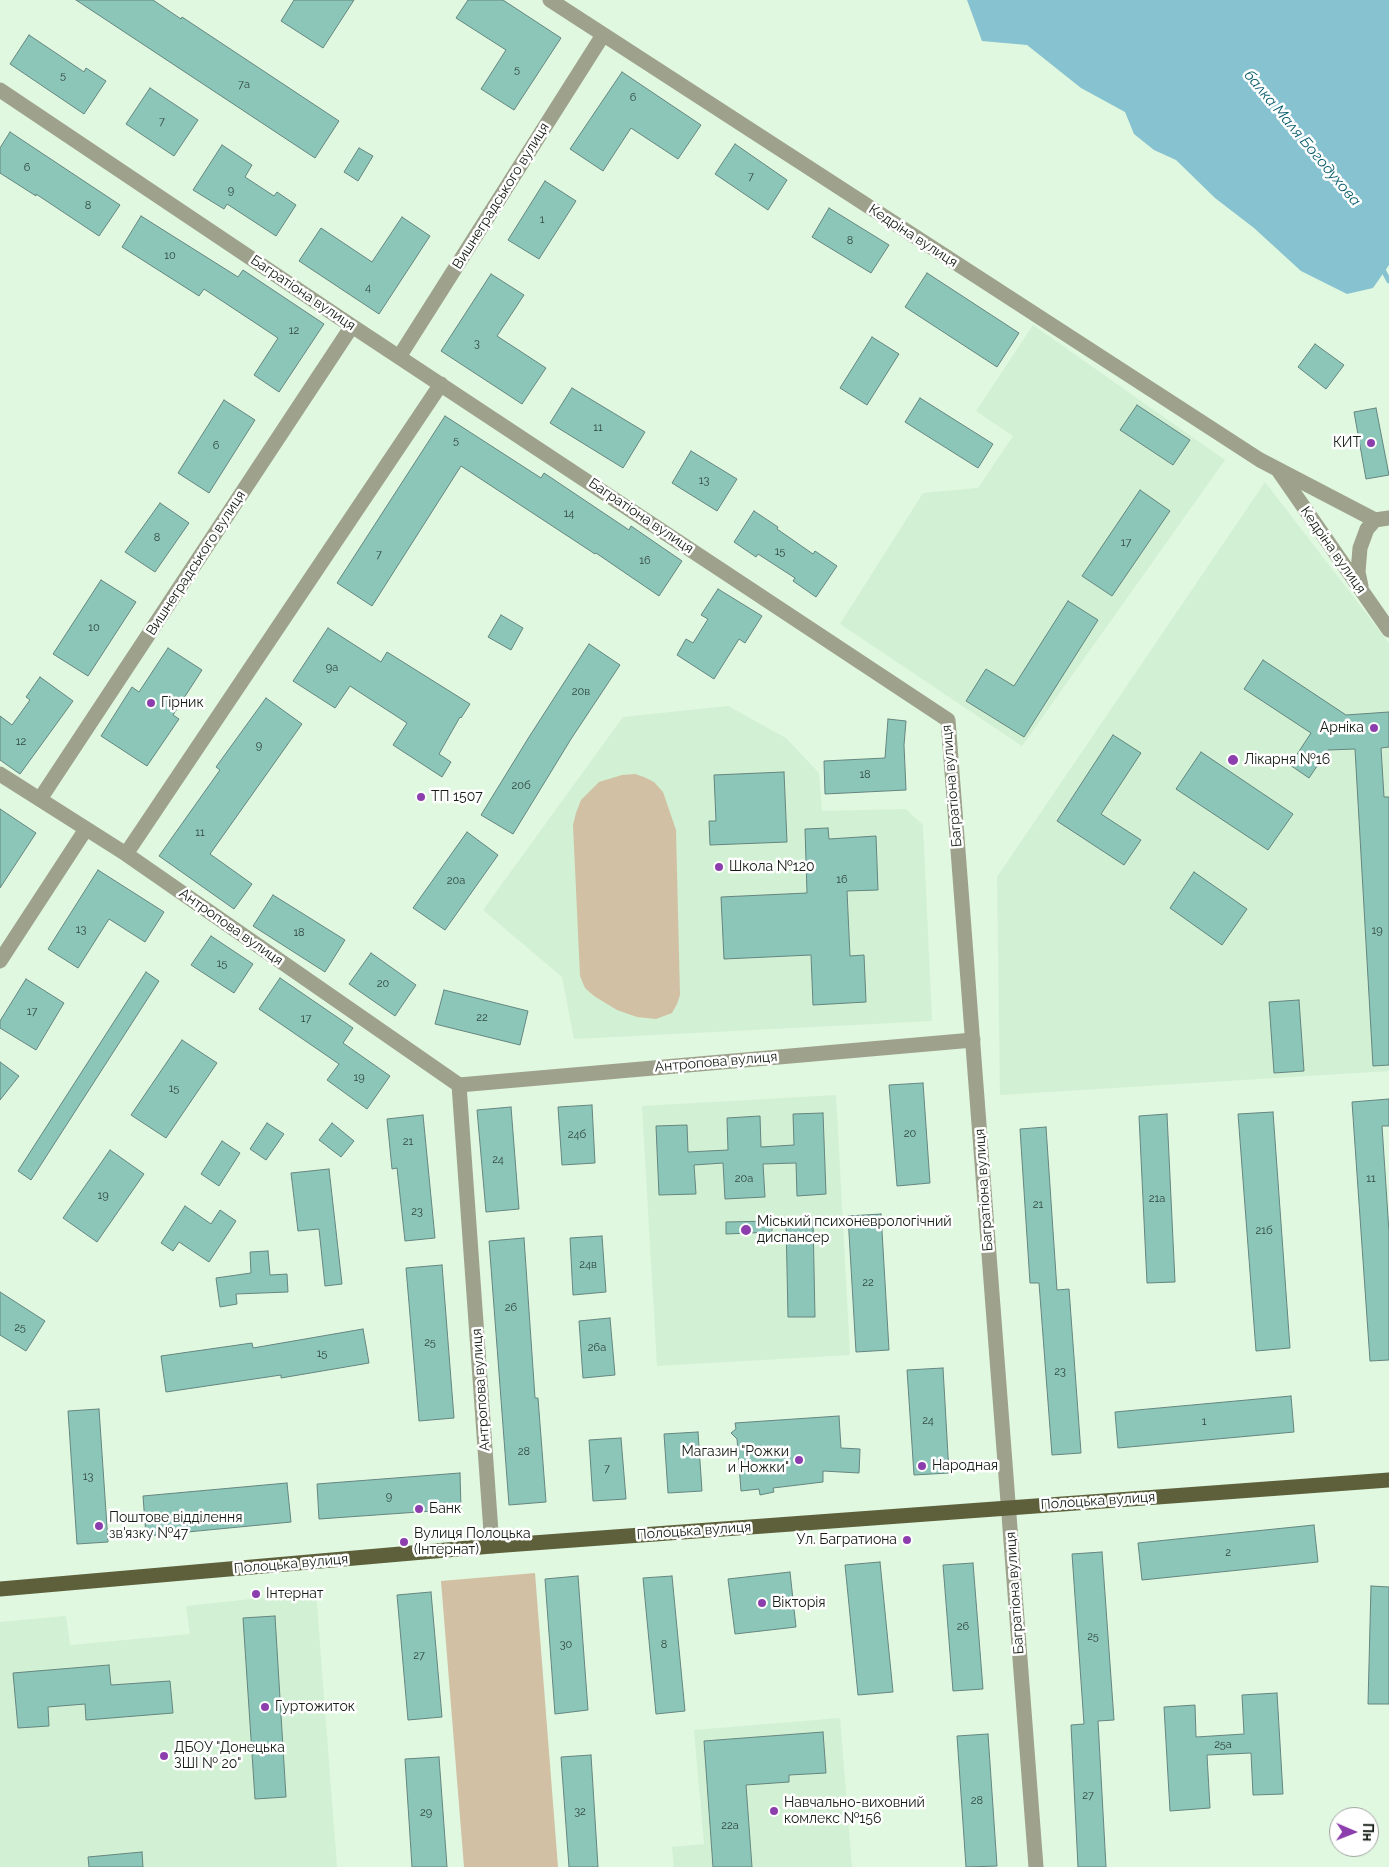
<!DOCTYPE html>
<html>
<head>
<meta charset="utf-8">
<style>
	body { margin:0 }
	#map { position:relative; width:1389px; height:1867px; overflow:hidden; background:#e0f7e0; font-family:Raleway,sans-serif }
	canvas { display:block }
	.north { position:absolute; left:1329px; top:1807px; width:50px; height:50px; box-sizing:border-box; background:#fff; border:1px solid #a1a4a1; border-radius:50%; rotate:91deg; font-size:14px; font-weight:700; line-height:20px; text-align:center; color:#141c14 }
	.north::after { content:''; display:block; margin:auto; width:18px; height:22px; background:#8d3ead; clip-path:polygon(50% 0,100% 100%,50% 72%,0 100%) }
</style>
</head>
<body>
<div id="map">
<canvas width="1389" height="1867"></canvas>
<div class="north">Пн</div>
</div>
<script>
const context = document.querySelector('canvas').getContext('2d');
context.lineJoin = 'round';
function fillPath(path, color) { context.fillStyle = color; context.fill(path, 'evenodd'); }
const shape = rows => new Path2D(rows.map(r => 'M' + r).join(''));
function trace(path, color, width, dash) { context.strokeStyle = color; context.lineWidth = width; context.lineCap = dash ? 'butt' : 'round'; context.setLineDash(dash || []); context.stroke(path); }
function label(font, color, halo, rows, align = 'center') {
  context.font = font + ' Raleway,sans-serif'; context.lineWidth = 5; context.setLineDash([]); context.textBaseline = 'middle'; context.strokeStyle = halo; context.fillStyle = color; for (const [text, x, y, turn = 0] of rows) {
    context.save(); context.translate(x, y); context.rotate((+turn || 0) * Math.PI / 180); context.textAlign = isNaN(turn) ? turn : align; if (halo) context.strokeText(text, 0, 0); context.fillText(text, 0, 0); context.restore();
  }
}
fillPath(shape([
	[1033,325,1225,460,1022,746,840,624,923,493,978,488,1013,436,976,411],
	[1265,482,1389,643,1389,1071,1000,1095,997,877],
	[728,706,786,738,819,773,822,811,906,809,923,825,932,1021,574,1039,562,977,483,910,623,717],
	[836,1095,850,1355,657,1366,642,1106],
	[316,1592,337,1867,0,1867,0,1622,66,1616,70,1645,190,1634,186,1606],
	[840,1718,852,1867,674,1867,672,1847,704,1844,694,1730]
]), '#d2f0d3');
fillPath(shape([
	[635,774,644,777,654,782,663,792,676,830,680,995,677,1004,672,1013,656,1019,637,1017,617,1010,594,996,585,988,580,976,573,825,576,813,581,800,599,782,622,775],
	[535,1573,558,1867,464,1867,441,1581]
]), '#d2c0a4');
fillPath(shape([
	[967,0,1389,0,1389,265,1373,288,1347,294,1301,271,1254,228,1215,198,1176,160,1154,150,1134,134,1125,112,1081,88,1027,45,982,41]
]), '#87c2d0');
trace(shape([
	[1382,268,1389,281]
]), '#87c2d0', 5);
const building = shape([
	[76,0,153,0,181,19,182,17,339,121,315,158,76,0],
	[294,0,354,0,323,48,281,21,294,0],
	[468,0,503,0,561,38,514,110,481,89,506,50,456,18,468,0],
	[29,35,84,72,86,68,106,81,84,114,10,64,29,35],
	[622,72,701,125,678,159,631,128,603,171,570,149,622,72],
	[150,88,198,120,174,156,126,124,150,88],
	[10,132,120,205,99,236,36,194,36,196,0,173,0,148,10,132],
	[735,144,787,180,768,210,715,174,735,144],
	[222,145,252,165,245,177,274,196,277,192,296,205,276,236,227,204,224,209,193,190,222,145],
	[359,148,373,156,358,181,344,172,359,148],
	[545,181,576,201,539,259,508,240,545,181],
	[829,208,889,245,871,273,812,237,829,208],
	[141,216,238,277,243,270,324,324,279,392,254,375,278,338,204,289,199,296,122,247,141,216],
	[402,217,430,236,379,314,299,261,321,228,372,262,402,217],
	[927,273,1019,333,997,367,905,307,927,273],
	[491,274,524,295,497,336,546,368,522,404,441,351,491,274],
	[872,337,899,354,867,405,840,388,872,337],
	[1315,344,1344,365,1326,389,1298,367,1315,344],
	[572,388,645,432,623,468,550,423,572,388],
	[920,398,993,444,978,468,905,422,920,398],
	[224,400,255,420,209,493,178,473,224,400],
	[1137,405,1190,440,1173,465,1120,430,1137,405],
	[1376,408,1389,475,1366,479,1354,412,1376,408],
	[445,416,541,478,544,473,629,530,631,526,682,561,659,596,596,553,595,554,461,466,372,606,337,583,445,416],
	[691,451,737,479,717,511,672,483,691,451],
	[1140,490,1170,511,1112,596,1082,576,1140,490],
	[160,503,189,523,155,572,125,552,160,503],
	[754,511,778,527,777,529,813,554,815,551,837,566,816,597,793,581,795,578,758,554,756,557,734,542,754,511],
	[101,580,136,602,88,676,53,654,101,580],
	[718,589,762,616,745,643,739,639,714,679,677,655,686,639,693,643,708,619,701,615,718,589],
	[1068,601,1098,620,1024,737,966,701,986,669,1014,686,1068,601],
	[501,615,523,628,511,650,488,637,501,615],
	[328,628,381,662,387,652,470,704,461,718,460,717,439,754,451,762,442,777,393,745,407,723,350,686,335,708,293,681,328,628],
	[589,644,620,665,571,739,513,834,481,815,529,737,589,644],
	[168,648,202,670,173,715,179,719,147,766,101,736,132,687,139,692,168,648],
	[1263,660,1346,715,1389,712,1389,747,1381,748,1384,797,1389,797,1389,1065,1373,1066,1355,749,1328,750,1309,778,1290,765,1311,733,1244,689,1263,660],
	[40,677,73,701,20,774,0,760,0,716,12,725,30,700,26,697,40,677],
	[266,698,302,724,210,854,252,884,234,909,159,856,220,770,216,767,266,698],
	[888,719,906,721,904,745,906,790,825,794,824,761,885,758,888,719],
	[1113,735,1141,753,1101,814,1141,840,1124,865,1057,821,1113,735],
	[1201,752,1293,814,1268,850,1176,789,1201,752],
	[784,772,787,842,710,845,709,821,716,821,714,775,784,772],
	[0,809,36,833,0,888,0,809],
	[828,828,829,839,876,836,878,890,847,891,850,956,864,955,866,1002,813,1005,811,955,724,959,721,897,807,893,805,829,828,828],
	[467,832,498,855,445,930,413,908,467,832],
	[98,870,164,912,145,942,109,919,78,968,48,949,98,870],
	[1194,872,1247,909,1222,945,1170,908,1194,872],
	[273,895,345,940,325,972,253,926,273,895],
	[211,936,253,964,234,993,191,965,211,936],
	[371,953,416,985,395,1016,349,984,371,953],
	[146,972,159,981,31,1180,18,1171,146,972],
	[280,978,353,1028,343,1043,390,1076,367,1109,327,1080,339,1064,259,1009,280,978],
	[26,979,64,1003,36,1050,0,1028,0,1021,26,979],
	[444,990,528,1011,520,1045,435,1024,444,990],
	[1299,1000,1304,1071,1274,1073,1269,1002,1299,1000],
	[182,1040,217,1063,166,1138,131,1115,182,1040],
	[0,1062,19,1076,0,1100,0,1062],
	[923,1083,930,1183,897,1186,889,1085,923,1083],
	[1389,1099,1389,1126,1382,1126,1389,1232,1389,1360,1370,1361,1352,1102,1389,1099],
	[592,1105,595,1163,562,1165,558,1107,592,1105],
	[511,1107,519,1209,486,1212,477,1110,511,1107],
	[1273,1112,1290,1348,1256,1351,1238,1114,1273,1112],
	[823,1113,826,1194,797,1196,796,1163,763,1164,765,1197,725,1199,723,1163,694,1165,696,1194,659,1195,656,1126,687,1125,688,1152,728,1150,727,1118,760,1116,761,1147,794,1145,793,1114,823,1113],
	[1167,1114,1175,1282,1147,1283,1139,1116,1167,1114],
	[423,1115,435,1238,405,1241,397,1168,392,1169,387,1119,423,1115],
	[267,1123,284,1134,266,1160,250,1149,267,1123],
	[332,1123,354,1141,341,1157,319,1140,332,1123],
	[1046,1127,1057,1290,1069,1289,1081,1453,1052,1455,1039,1283,1030,1283,1020,1129,1046,1127],
	[222,1141,240,1153,219,1186,201,1174,222,1141],
	[110,1150,144,1174,97,1242,63,1218,110,1150],
	[329,1169,342,1284,325,1286,319,1229,298,1231,291,1173,329,1169],
	[185,1206,211,1224,220,1210,236,1221,209,1262,179,1242,173,1251,161,1243,185,1206],
	[881,1214,889,1350,856,1352,848,1216,881,1214],
	[786,1220,813,1220,815,1317,788,1317,786,1220],
	[772,1221,772,1232,726,1234,726,1222,772,1221],
	[602,1236,606,1292,573,1295,570,1238,602,1236],
	[524,1238,535,1398,538,1398,546,1502,509,1505,489,1241,524,1238],
	[268,1251,270,1275,287,1274,288,1292,236,1294,237,1304,220,1307,216,1278,251,1273,250,1252,268,1251],
	[442,1265,454,1418,419,1421,406,1268,442,1265],
	[0,1292,45,1321,26,1351,0,1335,0,1292],
	[610,1318,615,1375,583,1378,579,1321,610,1318],
	[363,1329,369,1363,281,1378,281,1375,166,1392,161,1356,252,1343,253,1348,363,1329],
	[943,1368,949,1473,914,1475,907,1370,943,1368],
	[1291,1396,1294,1432,1118,1448,1115,1412,1291,1396],
	[99,1409,108,1542,77,1544,68,1411,99,1409],
	[839,1416,841,1448,860,1449,859,1473,823,1471,823,1482,773,1488,774,1492,760,1495,759,1489,741,1491,737,1439,731,1433,736,1429,735,1423,839,1416],
	[698,1432,702,1491,668,1493,664,1434,698,1432],
	[621,1438,626,1499,593,1501,589,1440,621,1438],
	[460,1473,461,1509,319,1519,317,1484,460,1473],
	[287,1483,291,1522,146,1536,143,1496,287,1483],
	[1314,1525,1318,1562,1142,1580,1138,1543,1314,1525],
	[1102,1552,1114,1720,1098,1721,1106,1867,1078,1867,1071,1725,1084,1724,1072,1554,1102,1552],
	[880,1562,893,1692,858,1695,845,1565,880,1562],
	[973,1563,983,1689,953,1691,943,1565,973,1563],
	[790,1572,796,1627,735,1634,728,1579,790,1572],
	[578,1576,588,1710,555,1714,545,1579,578,1576],
	[672,1576,685,1711,656,1714,643,1578,672,1576],
	[1371,1586,1389,1587,1389,1704,1368,1704,1371,1586],
	[431,1592,442,1717,408,1720,397,1595,431,1592],
	[275,1616,286,1797,255,1799,243,1618,275,1616],
	[109,1665,111,1685,170,1681,173,1713,86,1720,85,1704,48,1707,49,1726,18,1728,13,1673,109,1665],
	[1277,1693,1283,1794,1253,1795,1251,1753,1207,1755,1210,1808,1170,1811,1164,1707,1195,1705,1196,1737,1244,1734,1242,1695,1277,1693],
	[823,1732,826,1773,789,1775,789,1782,746,1785,752,1867,713,1867,704,1741,823,1732],
	[988,1734,997,1866,966,1867,957,1736,988,1734],
	[591,1755,598,1867,569,1867,561,1757,591,1755],
	[439,1757,447,1867,412,1867,405,1759,439,1757],
	[142,1852,143,1867,89,1867,88,1857,142,1852]
]);
fillPath(building, '#8bc6b9');
trace(building, '#65867f', 1);
trace(shape([
	[550,0,1260,460,1375,520,1389,518],
	[0,90,352,326,948,720,1036,1867],
	[399,357,603,35],
	[1278,470,1389,630],
	[1361,586,1358,572,1360,548,1367,529,1375,520],
	[0,774,126,854,459,1085,492,1546],
	[40,799,352,326],
	[126,854,441,384],
	[0,961,86,829],
	[459,1085,973,1040]
]), '#9ea18c', 15);
trace(shape([
	[0,1589,492,1546,1389,1480]
]), '#5d603b', 15);
for (const [x, y, r, color] of [
	[1371,443,5,"#8d3ead"],
	[151,703,5,"#8d3ead"],
	[1374,728,5,"#8d3ead"],
	[1233,760,6,"#8d3ead"],
	[421,797,5,"#8d3ead"],
	[719,867,5,"#8d3ead"],
	[746,1230,6,"#8d3ead"],
	[799,1460,5,"#8d3ead"],
	[922,1466,5,"#8d3ead"],
	[419,1509,5,"#8d3ead"],
	[99,1526,5,"#8d3ead"],
	[907,1540,5,"#8d3ead"],
	[404,1542,5,"#8d3ead"],
	[256,1594,5,"#8d3ead"],
	[762,1603,5,"#8d3ead"],
	[265,1707,5,"#8d3ead"],
	[164,1756,5,"#8d3ead"],
	[774,1811,5,"#8d3ead"]
]) { const dot = new Path2D(); dot.arc(x, y, r, 0, 2 * Math.PI); context.fillStyle = color; context.fill(dot); trace(dot, '#fff', 2); }
label('11px', '#32463d', null, [
	["5",517,70],
	["5",63,76],
	["7а",244,85],
	["6",633,98],
	["7",162,122],
	["6",27,168],
	["7",751,177],
	["9",231,191],
	["8",88,206],
	["1",542,220],
	["8",850,241],
	["10",170,256],
	["4",368,288],
	["12",294,331],
	["3",477,344],
	["11",598,428],
	["5",456,441],
	["6",216,446],
	["13",704,481],
	["14",569,514],
	["8",157,538],
	["17",1126,543],
	["15",780,552],
	["7",379,555],
	["16",645,561],
	["10",94,628],
	["9а",332,668],
	["20в",581,692],
	["12",21,742],
	["9",259,746],
	["18",865,775],
	["20б",521,786],
	["11",200,833],
	["16",842,880],
	["20а",456,881],
	["13",81,930],
	["19",1377,931],
	["18",299,933],
	["15",222,964],
	["20",383,984],
	["17",32,1012],
	["22",482,1018],
	["17",306,1019],
	["19",359,1078],
	["15",174,1089],
	["20",910,1134],
	["24б",577,1135],
	["21",408,1142],
	["24",498,1160],
	["20а",744,1179],
	["11",1371,1179],
	["19",103,1196],
	["21а",1157,1199],
	["21",1038,1205],
	["23",417,1212],
	["21б",1264,1231],
	["24в",588,1265],
	["22",868,1283],
	["26",511,1308],
	["25",20,1328],
	["25",430,1343],
	["26а",597,1348],
	["15",322,1354],
	["23",1060,1372],
	["24",928,1421],
	["1",1204,1422],
	["28",524,1452],
	["7",607,1469],
	["13",88,1477],
	["9",389,1497],
	["2",1228,1553],
	["26",963,1627],
	["25",1093,1637],
	["30",566,1645],
	["8",664,1645],
	["27",419,1656],
	["25а",1223,1745],
	["27",1088,1796],
	["28",977,1801],
	["32",580,1812],
	["29",426,1813],
	["22а",730,1826]
]);
label('14px', '#141c14', '#fff', [
	["Вишнеградського вулиця",501,196,-58],
	["Кедріна вулиця",913,236,33],
	["Багратіона вулиця",303,293,34],
	["Багратіона вулиця",641,516,34],
	["Кедріна вулиця",1333,550,55],
	["Вишнеградського вулиця",196,563,-57],
	["Багратіона вулиця",952,786,-95],
	["Антропова вулиця",231,927,35],
	["Антропова вулиця",716,1062,-5],
	["Багратіона вулиця",984,1190,-94],
	["Антропова вулиця",481,1390,-94],
	["Полоцька вулиця",1098,1501,-4],
	["Полоцька вулиця",694,1531,-4],
	["Полоцька вулиця",291,1564,-5],
	["Багратіона вулиця",1015,1593,-94]
]);
label('14px', '#141c14', '#fff', [
	["КИТ",1361,443,"right"],
	["Гірник",161,703],
	["Арніка",1364,728,"right"],
	["Лікарня №16",1244,760],
	["ТП 1507",431,797],
	["Школа №120",729,867],
	["Міський психоневрологічний",757,1222],
	["диспансер",757,1238],
	["Магазин \"Рожки",789,1452,"right"],
	["и Ножки\"",789,1468,"right"],
	["Народная",932,1466],
	["Банк",429,1509],
	["Поштове відділення",109,1518],
	["зв'язку №47",109,1534],
	["Вулиця Полоцька",414,1534],
	["(Інтернат)",414,1550],
	["Ул. Багратиона",897,1540,"right"],
	["Інтернат",266,1594],
	["Вікторія",772,1603],
	["Гуртожиток",275,1707],
	["ДБОУ \"Донецька",174,1748],
	["ЗШІ № 20\"",174,1764],
	["Навчально-виховний",784,1803],
	["комлекс №156",784,1819]
], 'left');
label('italic 15px', '#065c6b', '#fff', [
	["балка Маля Богодухова",1302,138,50]
]);
</script>
</body>
</html>
